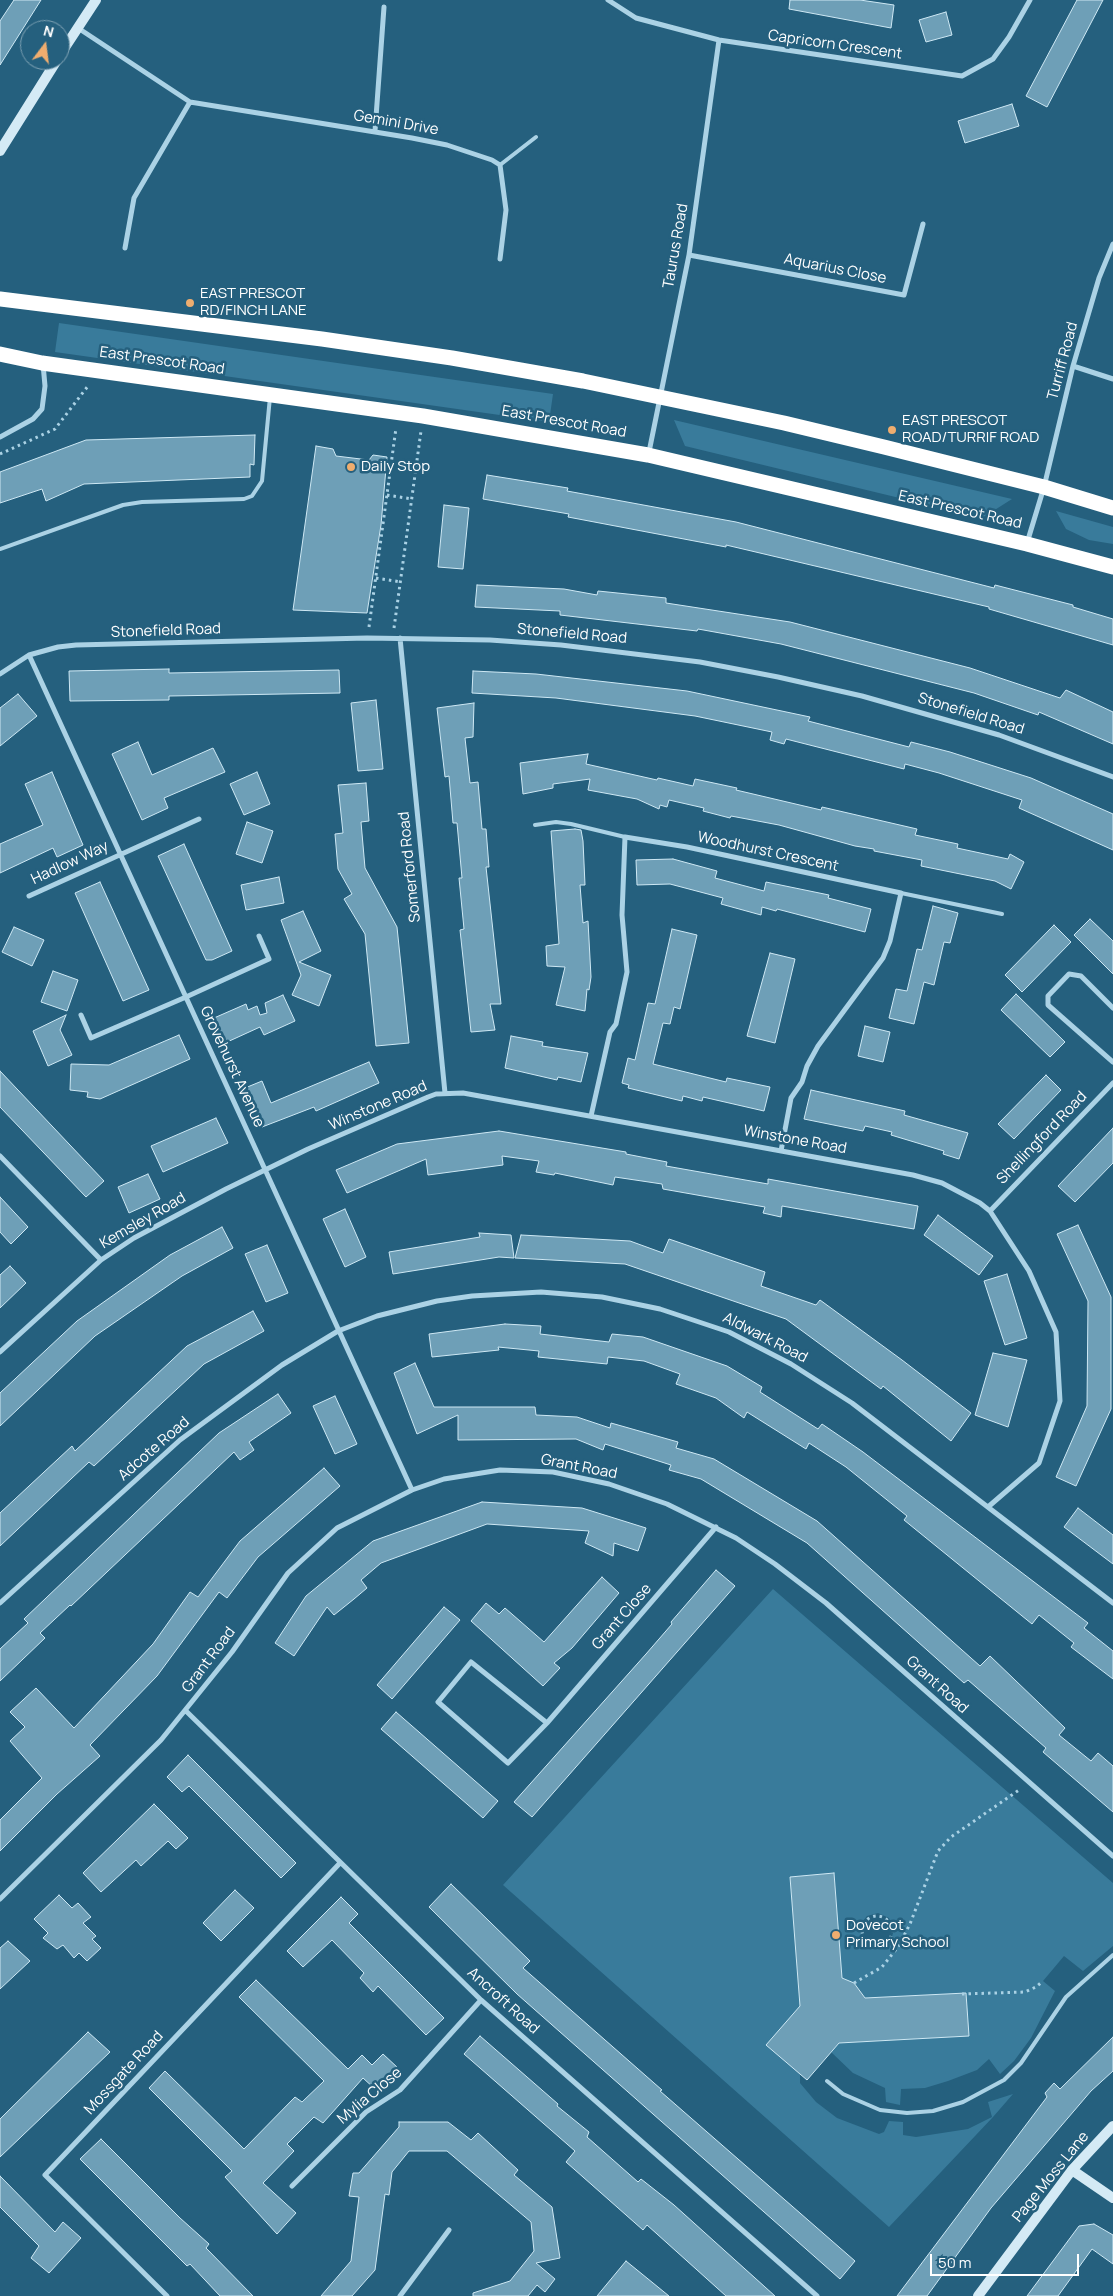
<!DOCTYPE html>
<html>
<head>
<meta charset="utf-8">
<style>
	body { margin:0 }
	#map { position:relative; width:1113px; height:2296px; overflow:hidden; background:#25607e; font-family:Manrope,sans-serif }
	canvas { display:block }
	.north { position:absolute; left:20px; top:20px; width:50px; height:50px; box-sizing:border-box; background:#25607e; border:1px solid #7ca0b2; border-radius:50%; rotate:15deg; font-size:14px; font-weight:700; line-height:20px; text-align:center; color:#fff }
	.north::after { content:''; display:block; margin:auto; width:18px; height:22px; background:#efad6f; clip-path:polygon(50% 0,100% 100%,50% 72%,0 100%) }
	.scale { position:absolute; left:930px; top:2254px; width:149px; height:22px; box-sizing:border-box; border:2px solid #fff; border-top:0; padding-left:6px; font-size:15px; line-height:18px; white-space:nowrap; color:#fff; -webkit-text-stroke:4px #25607e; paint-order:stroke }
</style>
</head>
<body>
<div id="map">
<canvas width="1113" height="2296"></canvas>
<div class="north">N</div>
<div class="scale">50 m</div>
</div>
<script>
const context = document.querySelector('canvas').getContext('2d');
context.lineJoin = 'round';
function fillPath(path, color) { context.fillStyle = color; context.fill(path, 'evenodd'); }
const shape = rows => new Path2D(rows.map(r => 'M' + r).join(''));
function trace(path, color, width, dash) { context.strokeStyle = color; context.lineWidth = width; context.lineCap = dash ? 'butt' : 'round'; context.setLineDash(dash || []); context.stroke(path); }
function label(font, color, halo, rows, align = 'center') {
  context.font = font + ' Manrope,sans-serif'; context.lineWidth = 5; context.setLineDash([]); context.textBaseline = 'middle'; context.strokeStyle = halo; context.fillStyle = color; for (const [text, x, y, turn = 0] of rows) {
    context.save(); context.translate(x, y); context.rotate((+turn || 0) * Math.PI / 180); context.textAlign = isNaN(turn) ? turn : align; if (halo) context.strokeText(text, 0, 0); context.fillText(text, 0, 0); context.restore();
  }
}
fillPath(shape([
	[59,323,553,394,549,422,55,352],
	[674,420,1012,499,982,518,685,446],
	[1056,511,1113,527,1113,544,1089,540,1066,529],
	[773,1589,1113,1883,1113,1946,1083,1971,1064,1956,1043,1981,1055,1991,1031,2038,1014,2061,1000,2074,989,2059,977,2070,948,2081,925,2088,901,2089,900,2105,886,2102,885,2088,853,2073,831,2052,839,2043,968,2036,966,1993,865,1998,854,1983,842,1978,834,1874,790,1877,800,2006,767,2045,800,2073,800,2083,816,2102,837,2118,879,2134,884,2132,889,2121,903,2122,903,2135,916,2137,968,2129,992,2117,988,2102,1013,2094,993,2117,889,2227,503,1885],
	[878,1913,889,1918,894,1929,891,1941,881,1947,875,1948,864,1943,860,1932,863,1921,867,1916]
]), '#397b9b');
const building = shape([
	[14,0,41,0,0,65,0,21,14,0],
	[790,0,860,0,894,5,891,28,789,9,790,0],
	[1077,0,1103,0,1047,107,1026,96,1077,0],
	[946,12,952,35,926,42,919,20,946,12],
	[1012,104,1019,126,965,143,958,121,1012,104],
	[255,435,254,465,250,464,250,477,84,484,46,501,42,489,0,503,0,472,86,440,255,435],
	[316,446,333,449,336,456,369,460,373,455,387,457,381,525,367,613,293,610,316,446],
	[487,475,568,488,567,491,736,522,994,588,995,585,1073,605,1073,607,1113,619,1113,645,989,609,989,607,726,545,726,547,705,543,568,517,569,514,483,499,487,475],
	[444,505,469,508,463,569,438,567,444,505],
	[477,585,564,589,597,595,598,591,666,598,666,603,790,622,970,668,1060,698,1066,690,1113,712,1113,744,1039,712,1038,715,974,693,781,644,698,629,697,631,560,615,560,611,475,607,477,585],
	[169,669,169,673,339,670,340,693,169,696,169,700,70,701,69,671,169,669],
	[473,671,536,674,687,691,810,717,808,721,909,747,911,742,950,752,1031,778,1113,814,1113,850,1019,808,1022,800,939,773,905,764,904,769,786,739,784,744,770,740,772,732,695,716,556,698,472,693,473,671],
	[18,694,37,716,0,746,0,708,18,694],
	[376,700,383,769,358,771,351,703,376,700],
	[474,703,473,737,465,738,470,783,478,782,482,829,486,829,489,867,486,867,501,1004,490,1004,495,1030,471,1032,460,930,464,929,459,878,462,878,457,823,453,823,449,776,445,777,437,708,474,703],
	[138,742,152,775,213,748,225,772,164,798,168,808,142,820,112,754,138,742],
	[588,754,586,764,657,780,658,778,693,786,695,779,737,788,736,790,821,810,822,807,917,829,915,835,958,844,957,848,1008,859,1010,854,1024,862,1011,889,995,881,921,866,922,860,874,851,874,849,855,846,779,825,731,816,730,818,703,811,704,808,669,800,667,807,660,805,659,809,637,799,588,790,590,779,553,784,553,788,523,794,520,763,588,754],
	[52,772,83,845,57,857,53,848,0,873,0,844,43,825,25,784,52,772],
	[257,772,270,804,244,815,230,784,257,772],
	[366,783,369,821,361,822,365,868,397,927,409,1043,376,1046,365,934,344,899,352,894,338,869,335,834,343,833,338,785,366,783],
	[247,822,273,831,262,863,236,854,247,822],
	[575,829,581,830,583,841,585,885,580,885,583,923,588,921,591,977,589,990,587,989,585,1011,556,1005,565,967,547,966,546,946,559,944,551,831,575,829],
	[184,844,232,951,212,960,206,960,158,856,184,844],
	[673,859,717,871,715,878,764,891,766,882,829,895,828,898,871,909,865,932,777,909,776,911,762,907,761,915,721,904,723,898,670,884,637,885,636,860,673,859],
	[279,877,284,903,246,910,241,885,279,877],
	[100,882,149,990,123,1001,75,893,100,882],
	[933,906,958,913,950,943,944,942,934,985,924,982,914,1024,889,1018,896,989,907,991,917,949,922,950,933,906],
	[303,911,321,951,299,962,331,975,319,1006,292,995,301,975,281,920,303,911],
	[1090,919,1113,941,1113,974,1074,935,1090,919],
	[1054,925,1071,942,1022,992,1005,975,1054,925],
	[14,927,44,940,32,966,2,952,14,927],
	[672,929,697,935,680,1009,674,1007,670,1024,663,1023,653,1064,726,1082,727,1078,770,1087,764,1111,703,1097,702,1101,683,1096,682,1101,628,1088,629,1085,622,1083,628,1058,635,1060,648,1003,655,1004,672,929],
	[770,953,795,959,775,1043,747,1036,770,953],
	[53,971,78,980,67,1011,41,1002,53,971],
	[1016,994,1065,1042,1050,1057,1001,1010,1016,994],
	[283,995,295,1021,264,1035,260,1027,225,1043,214,1018,246,1004,248,1010,257,1006,260,1015,267,1013,265,1003,283,995],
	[66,1015,60,1030,72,1055,48,1066,33,1031,66,1015],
	[865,1026,890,1032,883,1062,858,1056,865,1026],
	[179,1035,190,1059,100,1099,87,1097,88,1092,70,1090,71,1064,109,1065,179,1035],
	[511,1036,543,1042,542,1046,588,1053,581,1082,558,1077,557,1080,505,1068,511,1036],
	[369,1062,379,1083,316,1111,314,1107,262,1127,245,1088,262,1081,271,1103,369,1062],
	[0,1071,104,1181,86,1197,0,1107,0,1071],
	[1046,1075,1061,1090,1014,1139,998,1124,1046,1075],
	[811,1090,905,1111,904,1115,968,1133,959,1159,943,1154,944,1151,891,1135,892,1132,865,1126,863,1131,804,1119,811,1090],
	[216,1118,228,1143,163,1172,151,1146,216,1118],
	[1113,1128,1113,1163,1075,1202,1058,1186,1113,1128],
	[499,1131,626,1152,626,1154,667,1162,666,1166,768,1184,768,1179,918,1206,914,1229,782,1206,781,1217,763,1213,765,1207,663,1189,662,1184,615,1177,613,1185,555,1173,554,1175,536,1172,539,1161,502,1156,503,1165,428,1175,426,1159,347,1193,336,1170,397,1144,499,1131],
	[148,1174,160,1199,129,1213,118,1187,148,1174],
	[0,1197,28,1227,11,1244,0,1232,0,1197],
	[345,1209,366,1257,345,1267,323,1219,345,1209],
	[938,1215,993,1256,979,1275,924,1235,938,1215],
	[1078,1225,1111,1297,1111,1409,1076,1486,1056,1477,1087,1406,1088,1301,1057,1234,1078,1225],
	[222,1227,233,1248,182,1276,95,1336,0,1426,0,1393,77,1321,170,1255,222,1227],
	[479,1233,511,1235,514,1258,499,1257,393,1274,389,1252,480,1237,479,1233],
	[521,1235,630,1241,663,1253,669,1239,765,1272,761,1286,816,1305,820,1300,902,1360,971,1413,951,1441,883,1386,881,1389,786,1319,625,1264,515,1258,521,1235],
	[267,1245,288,1293,266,1302,245,1254,267,1245],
	[10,1266,26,1283,0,1308,0,1275,10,1266],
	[1007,1274,1027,1338,1005,1345,984,1281,1007,1274],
	[253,1311,264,1331,204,1364,94,1466,89,1462,0,1546,0,1513,72,1446,75,1451,187,1346,253,1311],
	[505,1324,541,1326,540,1334,609,1342,612,1334,643,1337,727,1366,762,1387,760,1392,818,1429,822,1424,863,1452,1088,1623,1084,1628,1113,1651,1113,1679,1071,1647,1074,1643,1039,1615,1032,1624,904,1520,907,1516,846,1467,809,1443,806,1449,747,1412,744,1418,716,1398,676,1384,680,1374,644,1361,608,1357,607,1364,538,1357,539,1351,498,1347,499,1350,432,1357,429,1334,505,1324],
	[993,1353,1027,1360,1008,1427,975,1415,993,1353],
	[415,1363,434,1407,535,1407,536,1415,577,1417,610,1428,611,1423,678,1442,676,1448,714,1459,817,1521,980,1666,990,1656,1065,1728,1059,1735,1091,1761,1098,1753,1113,1766,1113,1812,1043,1752,1046,1748,968,1680,964,1683,807,1543,701,1479,669,1470,671,1465,605,1444,603,1450,576,1439,458,1440,458,1415,417,1434,394,1373,415,1363],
	[278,1394,291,1413,249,1442,254,1450,240,1460,234,1452,71,1606,70,1605,40,1633,45,1638,0,1681,0,1649,28,1623,24,1619,219,1433,278,1394],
	[335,1396,357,1444,335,1454,313,1406,335,1396],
	[324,1468,340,1486,258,1557,227,1598,219,1592,157,1676,90,1745,100,1756,57,1794,0,1851,0,1820,42,1778,10,1741,25,1727,10,1712,36,1688,74,1728,153,1644,190,1592,198,1597,240,1541,324,1468],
	[482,1502,582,1508,646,1528,638,1551,614,1543,613,1556,585,1543,589,1531,487,1524,381,1563,361,1580,367,1588,354,1599,334,1615,327,1607,294,1656,275,1643,306,1596,373,1541,482,1502],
	[1078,1508,1113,1535,1113,1564,1064,1527,1078,1508],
	[716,1570,735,1586,532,1817,514,1802,646,1654,672,1624,671,1622,716,1570],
	[602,1577,619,1593,572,1648,554,1663,560,1668,543,1686,471,1621,486,1603,499,1614,505,1608,544,1642,602,1577],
	[444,1607,460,1620,392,1699,377,1685,444,1607],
	[396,1712,498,1801,483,1818,381,1729,396,1712],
	[188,1755,296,1863,281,1878,189,1786,182,1792,167,1777,188,1755],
	[154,1804,188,1838,176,1849,168,1841,141,1866,136,1860,101,1892,83,1873,154,1804],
	[834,1873,842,1978,854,1983,865,1998,966,1993,969,2036,839,2043,807,2080,766,2045,800,2006,790,1877,834,1873],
	[451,1884,530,1961,523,1968,662,2090,660,2091,855,2261,840,2279,517,1994,429,1907,451,1884],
	[235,1890,254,1908,221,1941,203,1923,235,1890],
	[59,1895,72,1908,78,1903,91,1917,83,1923,96,1936,92,1939,101,1948,87,1961,79,1953,74,1958,63,1945,57,1949,43,1938,48,1933,34,1919,59,1895],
	[341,1897,358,1914,349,1923,444,2018,426,2035,378,1986,373,1992,360,1978,364,1973,332,1940,303,1967,287,1951,341,1897],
	[8,1941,30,1961,0,1989,0,1948,8,1941],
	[256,1980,348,2069,362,2055,372,2065,383,2054,398,2068,375,2089,363,2078,323,2123,314,2117,287,2144,294,2151,263,2183,296,2213,277,2234,225,2177,232,2171,149,2088,165,2071,244,2149,295,2097,302,2102,324,2081,239,1997,256,1980],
	[88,2032,110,2052,0,2157,0,2119,88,2032],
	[480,2036,558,2104,557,2106,589,2132,587,2137,638,2182,641,2179,674,2205,775,2296,726,2296,647,2225,643,2230,566,2162,575,2151,464,2054,480,2036],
	[1113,2037,1113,2071,1091,2091,991,2208,927,2296,897,2296,1047,2097,1045,2093,1054,2083,1060,2089,1113,2037],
	[399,2122,448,2122,471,2140,478,2133,518,2170,514,2175,552,2207,560,2258,536,2263,555,2279,545,2292,537,2285,528,2296,473,2296,473,2293,510,2281,534,2251,531,2222,447,2151,409,2151,392,2172,389,2195,385,2194,375,2270,352,2296,321,2296,351,2261,359,2197,349,2196,353,2173,359,2173,399,2127,399,2122],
	[101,2139,180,2218,209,2244,206,2248,253,2296,220,2296,190,2264,187,2266,80,2159,101,2139],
	[0,2176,55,2232,63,2222,81,2238,49,2273,31,2258,39,2246,0,2207,0,2176],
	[1094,2224,1113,2235,1113,2264,1092,2249,1058,2296,1027,2296,1079,2226,1094,2224],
	[626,2261,669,2296,597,2296,626,2261]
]);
fillPath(building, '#6e9fb7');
trace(building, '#cee8f4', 1);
trace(shape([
	[0,454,55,429,88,386],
	[387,495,412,499],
	[376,578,401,582],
	[369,627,396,428],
	[394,628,421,431],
	'862 1931a15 15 0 1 1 30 0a15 15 0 1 1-30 0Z',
	[888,1941,898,1947],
	[854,1983,882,1967,898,1947,910,1924,938,1851,951,1837,1019,1790],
	[962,1994,1025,1992,1036,1987,1043,1981]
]), '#abd2e5', 3, [2.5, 4]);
trace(shape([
	[500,165,536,137],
	[0,549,123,505,142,502,244,499,252,496,262,481,270,397],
	[535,825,556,822,571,824,625,837],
	[901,893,1002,914],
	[827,2081,843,2094,880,2110,907,2113,933,2111,963,2102,1004,2080,1021,2063,1066,1997,1113,1955]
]), '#abd2e5', 4);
trace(shape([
	[608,0,636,18,719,40,962,76,993,59,1009,37,1030,0],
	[78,28,190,102,412,138,447,145,492,160,500,165,506,210,500,259],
	[375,131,384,7],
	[125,248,134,198,190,102],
	[689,255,904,295,923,224],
	[1073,366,1113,379],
	[0,437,33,419,42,409,45,386,43,364],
	[649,452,689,255,719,40],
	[1027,543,1044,487,1073,366,1099,278,1113,244],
	[400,638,445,1093],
	[29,655,412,1490],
	[0,674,29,655,58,647,76,645,367,638,490,640,561,645,700,662,778,677,862,696,999,735,1113,777],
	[29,896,199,819],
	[1113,1008,1081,976,1069,974,1048,996,1048,1005,1113,1062],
	[81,1015,91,1038,186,997,269,959,259,936],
	[591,1116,610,1032,616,1024,627,972,622,915,625,837,687,847,901,893,890,941,883,958,818,1046,807,1066,802,1082,791,1098,781,1151],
	[0,1156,101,1260],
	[990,1211,1113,1083],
	[0,1352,101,1260,134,1238,226,1189,308,1149,428,1097,436,1094,463,1093,913,1175,942,1183,980,1203,990,1211,1029,1271,1056,1332,1060,1401,1039,1463,988,1507],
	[0,1603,180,1440,282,1365,338,1331,377,1316,437,1301,472,1296,541,1292,602,1297,660,1309,729,1332,791,1364,852,1403,1113,1603],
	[186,1711,481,2000,817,2296],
	[547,1723,471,1662,438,1702,508,1763,547,1723,716,1527],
	[0,1899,161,1740,232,1652,288,1573,337,1528,412,1490,444,1479,500,1470,553,1472,609,1484,667,1504,736,1538,775,1564,826,1603,1113,1856],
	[292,2186,366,2112,400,2090,481,2000],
	[167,2296,45,2175,340,1863],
	[400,2296,449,2230]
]), '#abd2e5', 5);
trace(shape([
	[60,55,96,0],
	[0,151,57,60],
	[1072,2170,1113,2198],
	[978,2296,1072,2170,1113,2126]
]), '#d4eaf5', 10);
trace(shape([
	[0,299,322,339,452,358,583,381,784,423,884,447,1044,487,1113,508],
	[0,354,42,363,423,416,648,455,1027,544,1113,567]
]), '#fff', 15);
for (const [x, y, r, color] of [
	[190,303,5,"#efad6f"],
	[892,430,5,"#efad6f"],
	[351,467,5,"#efad6f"],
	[836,1935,5,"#efad6f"]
]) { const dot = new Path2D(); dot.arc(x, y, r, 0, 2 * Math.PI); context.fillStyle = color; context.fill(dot); trace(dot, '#25607e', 2); }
label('15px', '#fff', '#25607e', [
	["Capricorn Crescent",835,45,8],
	["Gemini Drive",396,123,10],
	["Taurus Road",676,246,-80],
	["Aquarius Close",835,269,11],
	["East Prescot Road",162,361,8],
	["Turriff Road",1063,361,-75],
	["East Prescot Road",564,422,10],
	["East Prescot Road",960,510,13],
	["Stonefield Road",166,631,-2],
	["Stonefield Road",572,634,5],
	["Stonefield Road",971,714,17],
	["Woodhurst Crescent",768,852,12],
	["Hadlow Way",70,863,-25],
	["Somerford Road",410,867,-96],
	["Grovehurst Avenue",232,1067,65],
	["Winstone Road",378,1106,-23],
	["Shellingford Road",1042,1138,-46],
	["Winstone Road",795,1140,10],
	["Kemsley Road",143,1221,-30],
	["Aldwark Road",765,1338,27],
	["Adcote Road",154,1449,-41],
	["Grant Road",579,1467,11],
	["Grant Close",622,1617,-49],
	["Grant Road",209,1660,-53],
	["Grant Road",937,1685,42],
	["Ancroft Road",503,2001,42],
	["Mossgate Road",124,2073,-47],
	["Mylia Close",370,2096,-40],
	["Page Moss Lane",1051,2177,-51]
]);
label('15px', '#fff', '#25607e', [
	["EAST PRESCOT",200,294],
	["RD/FINCH LANE",200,311],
	["EAST PRESCOT",902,421],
	["ROAD/TURRIF ROAD",902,438],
	["Daily Stop",361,467],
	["Dovecot",846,1926],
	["Primary School",846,1943]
], 'left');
</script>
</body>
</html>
